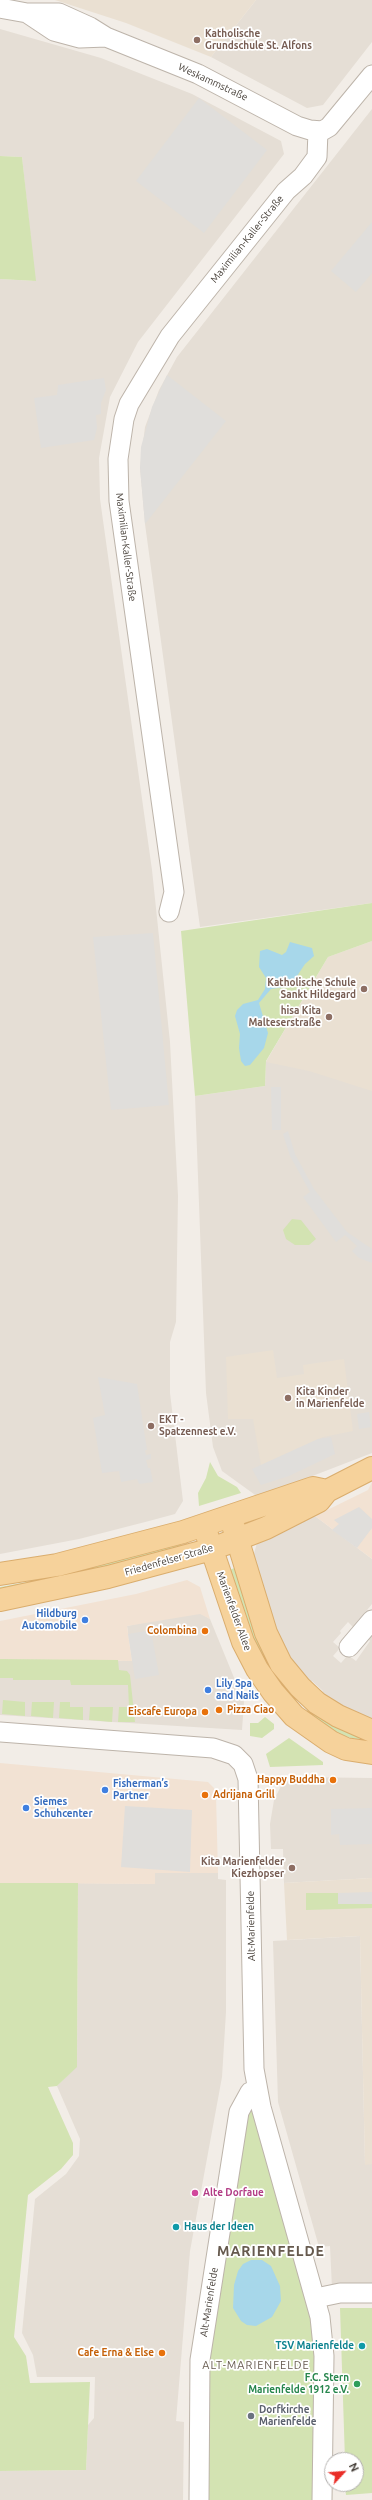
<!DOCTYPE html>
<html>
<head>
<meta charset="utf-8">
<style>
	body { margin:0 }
	#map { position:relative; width:372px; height:2500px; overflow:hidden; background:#f2ede7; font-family:Ubuntu,sans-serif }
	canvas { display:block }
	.north { position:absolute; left:324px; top:2452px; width:40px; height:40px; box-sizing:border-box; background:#fff; border:1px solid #b4b1af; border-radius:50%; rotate:64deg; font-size:11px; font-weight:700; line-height:16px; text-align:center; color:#443d36 }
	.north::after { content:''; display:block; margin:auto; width:14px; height:18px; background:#e92d27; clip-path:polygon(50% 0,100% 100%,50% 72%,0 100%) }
</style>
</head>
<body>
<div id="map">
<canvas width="372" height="2500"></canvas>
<div class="north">N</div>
</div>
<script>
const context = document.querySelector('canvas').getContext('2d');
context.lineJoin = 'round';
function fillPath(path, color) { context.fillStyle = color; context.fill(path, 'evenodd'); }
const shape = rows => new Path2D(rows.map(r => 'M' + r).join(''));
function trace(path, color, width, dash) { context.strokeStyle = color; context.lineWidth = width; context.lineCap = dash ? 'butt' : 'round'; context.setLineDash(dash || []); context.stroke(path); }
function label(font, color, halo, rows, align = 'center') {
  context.font = font + ' Ubuntu,sans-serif'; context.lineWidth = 3.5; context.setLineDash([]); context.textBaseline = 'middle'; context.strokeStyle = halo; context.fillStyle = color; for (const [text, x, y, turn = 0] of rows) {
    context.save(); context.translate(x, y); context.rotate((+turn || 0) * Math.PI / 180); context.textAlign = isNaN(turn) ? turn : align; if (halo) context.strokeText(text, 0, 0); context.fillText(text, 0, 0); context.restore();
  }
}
fillPath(shape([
	[256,0,372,0,372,42,323,105,307,108,211,57],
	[0,29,101,58,192,94,281,141,284,154,138,342,110,397,99,458,100,499,152,870,170,1042,178,1196,176,1322,170,1342,170,1393,183,1501,175,1514,149,1521,79,1539,0,1554,0,279,35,281,22,157,0,156],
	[372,109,372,903,200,927,145,524,140,468,145,427,159,390,177,357],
	[372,941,372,1453,258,1497,222,1471,213,1447,206,1393,195,1096,265,1086,266,1062,299,1006],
	[315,1516,372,1559,372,1604,353,1627,348,1622,340,1631,341,1633,333,1642,340,1648,333,1656,341,1663,348,1655,356,1661,370,1641,366,1637,372,1629,372,1723,320,1695,323,1691,312,1681,309,1685,277,1642,253,1557,257,1543],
	[197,1611,210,1619,244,1702,242,1730,0,1715,0,1659,132,1661,127,1626],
	[294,1777,372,1778,372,1878,284,1883,283,1849,271,1849,270,1824,274,1800,281,1786],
	[155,1873,218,1873,218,1879,226,1880,226,2012,222,2077,190,2251,176,2421,184,2422,183,2500,0,2500,0,2471,86,2470,88,2425,94,2418,95,2377,37,2377,33,2355,22,2333,35,2199,66,2174,79,2156,80,2139,57,2086,77,2066,78,1883,155,1884],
	[360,1936,365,2164,372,2164,372,2286,332,2288,330,2246,319,2247,278,2102,273,1941]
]), '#e5ded5');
fillPath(shape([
	[372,1482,372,1559,315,1516,368,1490],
	[187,1580,200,1587,210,1619,200,1614,127,1626,132,1661,0,1659,0,1621,136,1594],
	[0,1763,208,1782,214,1788,216,1795,218,1873,155,1873,155,1884,0,1883]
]), '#f2e2d3');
fillPath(shape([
	[55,0,256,0,211,57,126,23],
	[372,941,372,1091,309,1071,266,1062,328,957],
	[273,1350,277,1378,304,1374,303,1365,344,1359,353,1431,323,1437,261,1465,253,1419,228,1419,226,1357],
	[372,1878,372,2164,365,2165,360,1936,287,1940,284,1883]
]), '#eae0d2');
fillPath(shape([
	[0,156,22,157,36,281,0,279],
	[372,903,372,941,328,957,266,1061,265,1086,195,1096,181,931],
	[292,1219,301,1220,316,1239,309,1245,295,1245,286,1239,283,1230],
	[210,1462,218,1476,237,1487,241,1493,199,1506,198,1493,206,1478],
	[181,1543,182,1548,0,1594,0,1587,38,1580],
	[236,1567,299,1696,294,1704,257,1653,228,1571],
	[0,1659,118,1660,119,1670,127,1671,130,1675,135,1722,118,1722,119,1707,129,1707,128,1685,71,1685,70,1680,13,1680,13,1678,0,1678],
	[3,1700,25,1702,25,1716,2,1714],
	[32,1702,54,1702,53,1718,31,1716],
	[60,1702,70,1702,70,1707,83,1707,83,1720,59,1718],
	[311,1706,372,1739,372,1743,340,1735,304,1714],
	[90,1707,113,1707,112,1722,89,1720],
	[265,1717,274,1724,274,1729,262,1738,250,1736,250,1723,258,1723],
	[289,1738,323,1762,323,1765,270,1767,266,1754],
	[0,1883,78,1883,77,2067,57,2086,48,2087,73,2143,73,2155,61,2169,28,2195,14,2337,26,2356,30,2383,90,2382,86,2470,0,2471],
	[306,1893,338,1893,338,1904,372,1904,372,1908,306,1910],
	[253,2107,315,2334,315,2500,206,2500,207,2358,246,2114],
	[340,2308,372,2308,372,2493,346,2495,345,2484,356,2484,356,2460,345,2460]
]), '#d3e3b2');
fillPath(shape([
	[199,98,267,150,204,233,136,181],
	[372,222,372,273,356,292,331,271],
	[167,375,226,421,145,524,140,468,141,447,152,407],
	[104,378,106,390,101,403,101,414,96,415,97,428,94,440,41,448,34,398,57,395,58,385],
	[153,933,169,1105,111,1110,93,937],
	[271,1087,281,1087,281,1130,272,1130],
	[288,1131,295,1154,314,1189,347,1232,372,1249,372,1263,359,1258,352,1251,357,1246,345,1235,336,1242,303,1197,310,1192,290,1156,283,1134],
	[98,1377,137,1384,147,1450,145,1450,146,1455,151,1454,151,1459,146,1460,148,1468,150,1468,153,1482,139,1484,137,1479,121,1482,119,1471,102,1473,93,1418,105,1415],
	[369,1412,371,1427,359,1429,357,1414],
	[331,1437,335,1454,289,1476,261,1485,252,1469,318,1439],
	[359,1507,372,1519,372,1528,357,1548,332,1530,339,1524,334,1520],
	[151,1630,159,1675,135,1679,128,1634],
	[125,1806,192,1810,190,1872,121,1867],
	[372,1808,372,1844,340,1845,339,1834,331,1835,331,1809],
	[372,1892,372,1904,338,1904,338,1893]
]), '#e0dedb');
fillPath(shape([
	[290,942,312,948,314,956,305,964,293,982,285,987,271,989,259,1003,268,1033,264,1048,250,1065,245,1066,241,1061,239,1048,240,1034,235,1016,237,1010,243,1004,258,1000,265,989,266,978,259,967,260,951,267,949,282,955,286,952],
	[251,2260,262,2260,271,2266,280,2286,281,2301,272,2317,256,2326,247,2325,241,2321,233,2308,234,2285,238,2271,243,2264]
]), '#a7d7ea');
const minor = shape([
	[0,8,27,13,59,13,90,27,106,37,198,74,297,126,310,130,322,131,329,127,372,75],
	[27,13,54,31,80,38,106,37],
	[169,912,174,892,119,501,118,459,124,419,129,404,170,336,286,191,303,176,317,157,318,131],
	[349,1647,372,1620],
	[0,1732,213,1748,234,1755,243,1764,248,1779,254,2069,261,2107,320,2317,324,2356,322,2500],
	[316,2298,340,2293,372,2293],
	[199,2500,200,2360,239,2112,250,2092,257,2090]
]);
const major = shape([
	[233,1525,266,1633,281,1664,300,1687,317,1703,338,1716,372,1731],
	[207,1535,243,1642,257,1669,273,1692,294,1716,331,1742,346,1749,372,1753],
	[0,1574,57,1565,183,1532,313,1488,327,1491],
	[0,1600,108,1577,212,1549,266,1528,319,1501,327,1491,372,1468]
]);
trace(minor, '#bdb4aa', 21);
trace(major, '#daad6d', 24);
trace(minor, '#fff', 19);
trace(major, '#f6d29b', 22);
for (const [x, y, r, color] of [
	[197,40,4,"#8d6e63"],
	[364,989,4,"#8d6e63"],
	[329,1017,4,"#8d6e63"],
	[288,1398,4,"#8d6e63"],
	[151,1426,4,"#8d6e63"],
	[85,1620,4,"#3f7fe0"],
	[205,1631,4,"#e8710a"],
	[208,1690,4,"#3f7fe0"],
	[219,1710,4,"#e8710a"],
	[205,1712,4,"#e8710a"],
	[333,1780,4,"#e8710a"],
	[105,1790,4,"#3f7fe0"],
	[205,1795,4,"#e8710a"],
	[26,1808,4,"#3f7fe0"],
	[292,1868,4,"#8d6e63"],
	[195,2193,4,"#d1479c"],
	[176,2227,4,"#0f9aa8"],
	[362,2346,4,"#0f9aa8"],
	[162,2353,4,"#e8710a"],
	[357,2384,4,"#2e9e5b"],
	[251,2416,4,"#6b7280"]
]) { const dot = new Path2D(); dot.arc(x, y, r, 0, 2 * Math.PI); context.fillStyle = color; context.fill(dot); trace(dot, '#fff', 1.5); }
label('bold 10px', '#785e54', '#fff', [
	["Katholische",205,34],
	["Grundschule St. Alfons",205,46],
	["Katholische Schule",356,983,"right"],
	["Sankt Hildegard",356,995,"right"],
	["hisa Kita",321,1011,"right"],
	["Malteserstraße",321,1023,"right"],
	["Kita Kinder",296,1392],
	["in Marienfelde",296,1404],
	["EKT -",159,1420],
	["Spatzennest e.V.",159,1432],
	["Kita Marienfelder",284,1862,"right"],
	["Kiezhopser",284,1874,"right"]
], 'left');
label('10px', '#443d36', '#fff', [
	["Weskammstraße",213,82,25],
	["Maximilian-Kaller-Straße",247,239,-51],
	["Maximilian-Kaller-Straße",126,547,83],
	["Friedenfelser Straße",169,1560,-16],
	["Marienfelder Allee",234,1611,70],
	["Alt-Marienfelde",251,1926,-91],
	["Alt-Marienfelde",209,2302,-81]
]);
label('bold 10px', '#366cbe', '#fff', [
	["Hildburg",77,1614,"right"],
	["Automobile",77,1626,"right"],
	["Lily Spa",216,1684],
	["and Nails",216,1696],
	["Fisherman’s",113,1784],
	["Partner",113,1796],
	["Siemes",34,1802],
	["Schuhcenter",34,1814]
], 'left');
label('bold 10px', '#c56008', '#fff', [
	["Colombina",197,1631],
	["Pizza Ciao",227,1710,"left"],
	["Eiscafe Europa",197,1712],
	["Happy Buddha",325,1780],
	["Adrijana Grill",213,1795,"left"],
	["Cafe Erna & Else",154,2353]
], 'right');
label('bold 10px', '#b23c85', '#fff', [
	["Alte Dorfaue",203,2193]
], 'left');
label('bold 10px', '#0d838f', '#fff', [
	["Haus der Ideen",184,2227],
	["TSV Marienfelde",354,2346,"right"]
], 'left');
label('bold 10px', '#27864d', '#fff', [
	["F.C. Stern",349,2378],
	["Marienfelde 1912 e.V.",349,2390]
], 'right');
label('bold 10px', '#5b616d', '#fff', [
	["Dorfkirche",259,2410],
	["Marienfelde",259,2422]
], 'left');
context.letterSpacing = '1px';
label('11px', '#665a4e', '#fff', [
	["ALT-MARIENFELDE",256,2365]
]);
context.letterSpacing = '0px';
context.letterSpacing = '1px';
label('bold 14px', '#665a4e', '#fff', [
	["MARIENFELDE",271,2251]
]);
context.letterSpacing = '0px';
</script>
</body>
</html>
